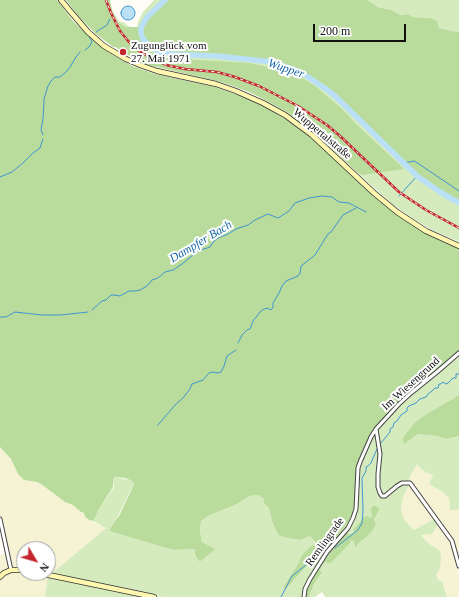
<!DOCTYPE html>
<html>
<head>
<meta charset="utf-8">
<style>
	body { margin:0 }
	#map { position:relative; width:459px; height:597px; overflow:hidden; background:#fffdf5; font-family:Georgia,serif }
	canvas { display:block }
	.north { position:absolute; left:16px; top:541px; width:40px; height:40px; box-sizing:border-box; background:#fff; border:1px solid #a0a0a0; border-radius:50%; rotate:128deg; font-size:11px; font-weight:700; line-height:16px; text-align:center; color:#111 }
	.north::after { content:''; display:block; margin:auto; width:14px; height:18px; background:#c4262e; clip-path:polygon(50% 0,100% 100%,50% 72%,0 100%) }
	.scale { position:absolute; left:313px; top:24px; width:93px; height:18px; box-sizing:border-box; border:2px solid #111; border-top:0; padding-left:5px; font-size:12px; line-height:14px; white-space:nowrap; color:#111; -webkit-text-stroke:3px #fff; paint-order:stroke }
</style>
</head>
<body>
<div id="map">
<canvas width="459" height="597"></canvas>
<div class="north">N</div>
<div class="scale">200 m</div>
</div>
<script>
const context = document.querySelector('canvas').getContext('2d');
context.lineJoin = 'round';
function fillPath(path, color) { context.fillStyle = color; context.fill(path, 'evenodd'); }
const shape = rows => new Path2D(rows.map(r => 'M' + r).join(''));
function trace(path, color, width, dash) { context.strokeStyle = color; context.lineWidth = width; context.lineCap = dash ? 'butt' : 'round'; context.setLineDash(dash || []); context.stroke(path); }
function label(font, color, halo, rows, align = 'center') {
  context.font = font + ' Georgia,serif'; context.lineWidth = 4; context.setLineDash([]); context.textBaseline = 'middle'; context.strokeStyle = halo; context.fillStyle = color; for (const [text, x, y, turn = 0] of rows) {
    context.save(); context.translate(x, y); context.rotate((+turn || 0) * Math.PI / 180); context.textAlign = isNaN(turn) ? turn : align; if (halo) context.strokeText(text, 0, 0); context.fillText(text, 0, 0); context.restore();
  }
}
fillPath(shape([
	[0,447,11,459,18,474,22,478,25,480,37,482,41,484,63,500,73,505,81,512,84,513,85,517,89,520,106,528,51,574,48,573,48,549,24,549,24,573,36,573,48,575,45,597,0,597,0,555,9,554,0,516],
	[417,464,423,471,433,475,429,484,441,491,449,498,450,510,459,510,459,597,447,597,442,581,438,580,436,575,440,552,429,544,421,534,434,519,415,530,404,519,401,511,403,497,410,483,409,478]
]), '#f6f3d4');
fillPath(shape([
	[154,0,198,0,459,178,459,242,432,230,417,221,393,205,371,185,317,134,280,107,264,99,233,85,149,65,125,54,94,32,108,21,123,22,130,27,137,27,138,22,143,12],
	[367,0,459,0,459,32,452,31,439,28,431,18,413,17,404,14,401,15,391,10,378,7],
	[459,353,459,395,425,415,415,422,404,436,404,443,418,434,437,436,447,439,459,436,459,510,450,510,449,498,441,491,429,484,433,475,423,471,417,464,409,478,410,483,403,497,401,510,404,519,414,530,434,519,438,524,432,534,421,535,429,544,440,551,441,558,440,568,436,575,438,580,442,581,447,597,325,597,322,592,315,597,309,597,314,584,322,573,320,570,323,564,326,562,335,559,351,540,354,542,354,545,357,546,359,543,365,538,375,526,376,524,371,512,372,515,372,519,367,516,362,519,354,528,354,531,349,534,345,531,351,521,358,468,371,437,399,404],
	[114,477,129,480,132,481,134,484,118,516,114,522,109,531,166,548,175,550,195,549,195,555,199,561,201,561,216,549,202,542,200,531,201,521,210,515,235,505,250,496,256,495,260,496,264,499,264,503,269,508,272,521,278,535,300,540,310,536,316,545,302,555,298,564,292,573,283,588,287,588,310,562,318,554,325,548,328,547,329,548,304,597,161,597,151,594,51,574,106,528,93,521,95,518,99,509,114,487],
	[48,575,154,597,45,597]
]), '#d5ebbd');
fillPath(shape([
	[0,0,57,0,73,21,92,39,110,53,132,66,155,74,215,87,246,98,262,105,290,122,310,137,324,149,373,194,396,213,425,233,448,244,459,248,459,351,409,394,376,428,359,462,355,508,353,516,345,527,328,547,318,554,310,562,287,588,283,588,292,573,298,564,302,555,311,546,316,544,310,536,300,540,284,537,278,535,272,521,269,508,264,503,264,499,260,496,256,495,250,496,235,505,210,515,201,521,200,531,202,542,216,549,201,561,199,561,195,555,195,549,175,550,166,548,109,531,114,522,119,516,132,489,134,484,132,481,125,478,114,477,113,487,99,509,95,518,93,521,89,520,85,517,84,513,81,512,73,505,65,502,41,484,37,482,24,480,18,474,11,459,0,447],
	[66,0,110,0,112,10,119,23,125,27,140,27,140,39,145,47,151,52,159,56,165,58,249,63,268,67,293,73,304,79,315,86,342,109,356,124,404,169,361,175,357,172,307,127,287,112,250,92,218,81,149,65,124,53,116,47,113,47,96,34,78,16],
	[165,0,367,0,378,7,391,10,401,15,407,14,413,17,431,18,437,21,439,28,452,31,459,32,459,203,440,192,417,176,336,97,326,89,305,75,295,70,273,62,216,56,169,54,160,52,152,48,143,39,141,33,141,28,147,17],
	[459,395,459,436,447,439,437,436,418,434,404,444,403,439,404,436,415,422,425,415],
	[373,506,375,506,379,508,379,510,374,519,376,524,375,526,372,531,365,538,359,543,357,546,355,547,354,542,351,540,350,543,335,559,330,563,326,562,323,564,320,570,322,573,314,584,309,597,304,597,305,589,325,556,345,531,349,534,352,533,354,531,354,528,357,525,364,517,367,516,372,518,371,509]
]), '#b9dc9c');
const water = shape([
	'121 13a7 7 0 1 1 14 0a7 7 0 1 1-14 0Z'
]);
fillPath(water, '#b9e0f7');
trace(water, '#3f96cf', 1);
trace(shape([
	[139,31,141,31],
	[96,32,107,25,110,19],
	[85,50,89,47,92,42,89,36],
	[43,135,41,130,43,119,44,102,44,99,48,86,51,81,55,77,60,77,66,72,70,67,76,57,80,52],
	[404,163,414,161,416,162,459,191],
	[0,177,12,172,23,163,33,153,40,148,43,139],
	[399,196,417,176],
	[92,310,102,301,106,300,111,295,114,295,120,296,129,291,135,291,140,290,147,286,152,280,158,278,165,272,173,270,182,264,198,251,210,247,214,241,218,238,228,234,236,229,248,225,255,220,268,214,278,218,289,211,295,203,309,198,322,196,332,197,339,202,349,203,366,212],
	[0,317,6,317,15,312,42,315,61,315,88,312],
	[238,343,242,335,247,330,250,329,253,321,260,312,264,309,268,308,270,310,272,309,273,307,273,303,279,293,282,286,286,281,298,276,300,273,301,266,315,255,328,234,331,232,343,215,356,208],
	[158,425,175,405,183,398,190,389,192,384,203,380,209,373,212,372,218,373,221,372,224,366,225,363,227,356,236,350],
	[381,443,390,432,390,429,393,427,394,423,397,421,401,415,407,411,407,408,409,406,416,403,420,399,426,397,428,394,432,391,435,388,438,388,439,384,441,384,443,382,446,384,448,383,453,378,456,378,456,374,459,374],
	[335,548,358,530,362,523,363,511,362,478,366,471,366,467,368,466,371,463,377,449],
	[321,551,326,548],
	[281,597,292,576,306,565,318,552]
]), '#3f96cf', 1);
trace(shape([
	[165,0,147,17,141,28,141,33,143,39,152,48,160,52,169,54,216,56,273,62,295,70,305,75,326,89,336,97,417,176,440,192,459,203]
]), '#b9e0f7', 5.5);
const street = shape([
	[376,429,380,454,378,474,378,487,380,493,382,496,385,496,397,486,402,483,410,483,452,541,459,566],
	[0,519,11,570],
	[304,597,305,589,310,579,327,552,348,528,353,518,356,509,358,468,360,462,371,437,376,429,399,404,411,393,437,372,459,353]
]);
const secondary = shape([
	[61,0,70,11,88,32,104,46,126,59,140,65,157,71,216,84,236,91,263,103,285,115,312,135,374,193,397,212,426,231,459,246],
	[39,573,154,597],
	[0,577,4,573,11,570,24,570]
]);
trace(street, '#444', 5);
trace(secondary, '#333', 6);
trace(street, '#fff', 3);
trace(secondary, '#fff6b0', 4.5);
const rail = shape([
	[106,0,111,13,120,31,129,42,142,53,166,65,185,69,217,72,235,77,259,86,298,106,327,125,340,136,399,192,426,210,459,228]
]);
trace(rail, '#c4262e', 2.5);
trace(rail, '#fff', 1, [3]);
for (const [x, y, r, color] of [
	[123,52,4,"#c4262e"]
]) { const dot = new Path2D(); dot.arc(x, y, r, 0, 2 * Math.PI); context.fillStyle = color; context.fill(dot); trace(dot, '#fff', 1.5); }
label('11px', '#111', '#fff', [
	["Zugunglück vom",131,46],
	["27. Mai 1971",131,59]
], 'left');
label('11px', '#111', '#fff', [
	["Wuppertalstraße",322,134,40],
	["Im Wiesengrund",411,384,-42],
	["Remlingrade",325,542,-54]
]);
label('italic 12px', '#1768a6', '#fff', [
	["Wupper",286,69,19],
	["Dampfer Bach",201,242,-31]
]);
</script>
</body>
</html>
